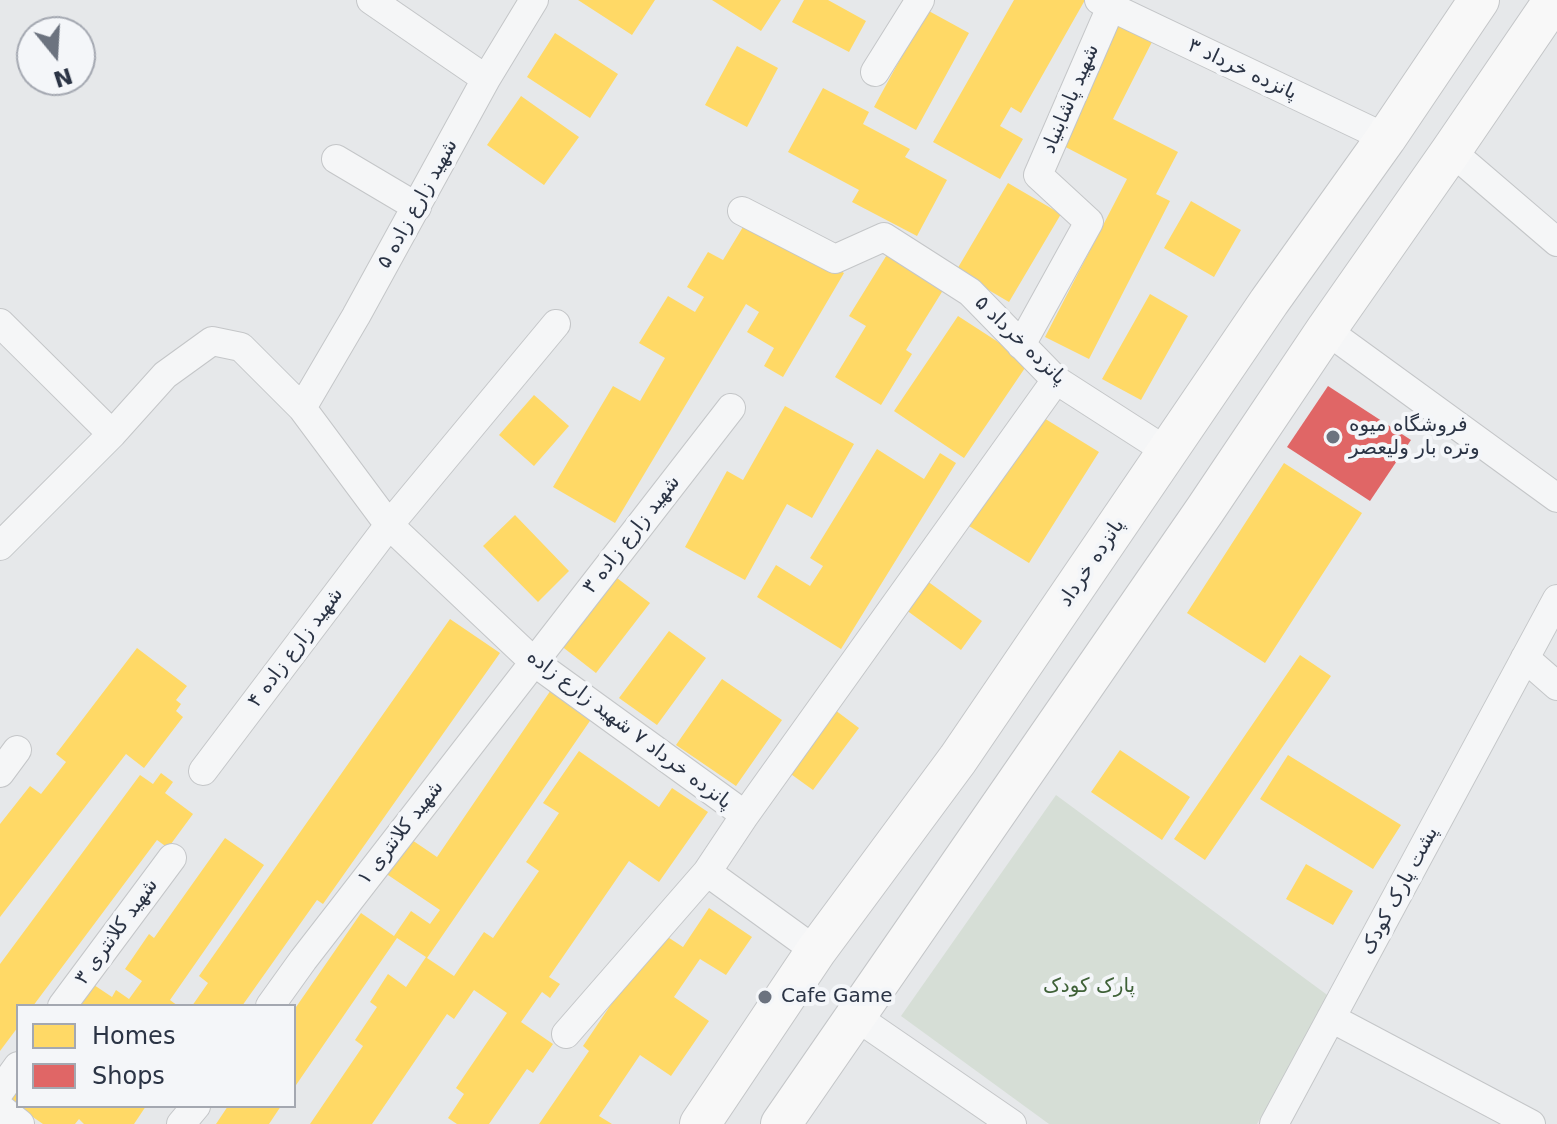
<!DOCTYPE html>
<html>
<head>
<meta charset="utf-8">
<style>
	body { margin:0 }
	#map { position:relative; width:1557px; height:1124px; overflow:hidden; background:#e6e8ea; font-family:"DejaVu Sans",sans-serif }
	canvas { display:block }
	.legend { position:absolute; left:16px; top:1004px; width:280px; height:104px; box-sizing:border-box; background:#f4f6f9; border:2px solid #a4a8b1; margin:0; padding:10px 14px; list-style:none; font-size:24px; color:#2b3445 }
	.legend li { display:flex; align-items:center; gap:16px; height:40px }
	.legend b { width:40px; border:2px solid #a4a8b1 }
	.north { position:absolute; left:16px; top:16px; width:80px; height:80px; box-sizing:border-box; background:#f4f6f9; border:2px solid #a4a8b1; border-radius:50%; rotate:162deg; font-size:22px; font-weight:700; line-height:32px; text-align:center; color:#2b3445 }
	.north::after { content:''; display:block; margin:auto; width:28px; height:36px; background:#6c737f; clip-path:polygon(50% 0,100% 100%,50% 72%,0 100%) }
</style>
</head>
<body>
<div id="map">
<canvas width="1557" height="1124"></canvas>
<ul class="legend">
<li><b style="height:22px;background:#ffd966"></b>Homes</li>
<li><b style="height:22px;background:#e06666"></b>Shops</li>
</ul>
<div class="north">N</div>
</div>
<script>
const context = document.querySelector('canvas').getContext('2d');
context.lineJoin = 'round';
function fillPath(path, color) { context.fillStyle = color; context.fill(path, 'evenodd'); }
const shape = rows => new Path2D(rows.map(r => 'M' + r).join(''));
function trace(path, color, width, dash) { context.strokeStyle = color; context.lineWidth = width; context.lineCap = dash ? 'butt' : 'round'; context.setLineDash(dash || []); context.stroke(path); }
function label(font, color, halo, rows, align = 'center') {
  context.font = font + ' "DejaVu Sans","Noto Sans Arabic",sans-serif'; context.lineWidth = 8; context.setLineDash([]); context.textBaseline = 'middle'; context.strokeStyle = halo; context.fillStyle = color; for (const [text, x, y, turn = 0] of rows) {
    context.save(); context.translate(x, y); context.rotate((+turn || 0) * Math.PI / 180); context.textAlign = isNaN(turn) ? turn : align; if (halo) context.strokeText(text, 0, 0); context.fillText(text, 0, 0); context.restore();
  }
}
fillPath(shape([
	[1056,795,1330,997,1257,1124,1049,1124,901,1016]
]), '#d6ded6');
fillPath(shape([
	[578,0,655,0,632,35],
	[712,0,781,0,761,31],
	[804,0,828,0,866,21,849,52,792,22],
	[1014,0,1085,0,1021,113,1011,107,1000,126,1023,139,1000,179,933,142],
	[927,10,969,33,916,130,874,107],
	[1118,17,1155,36,1113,119,1178,152,1156,194,1170,201,1089,359,1045,337,1127,179,1054,141],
	[555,33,618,74,590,118,527,77],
	[737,46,778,68,747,127,705,105],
	[823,88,869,112,863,124,910,149,905,157,947,180,917,236,852,202,859,190,788,152],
	[521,96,579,137,544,185,487,145],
	[1008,183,1061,214,1009,302,956,271],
	[1191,201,1241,230,1214,277,1164,248],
	[749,217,844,273,783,377,764,366,774,348,747,332,759,312,746,304,615,523,553,487,613,386,640,401,665,358,639,343,668,296,695,312,704,297,687,287,708,252,723,260],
	[888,253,945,287,906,350,912,354,881,405,835,377,866,326,849,316],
	[1150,294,1188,316,1141,400,1102,379],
	[958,316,1029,362,964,458,894,411],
	[534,395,569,426,534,466,499,435],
	[785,406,854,444,812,518,787,504,745,580,685,547,727,471,743,480],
	[1039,415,1099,452,1029,563,969,526],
	[877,449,924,479,940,453,956,463,841,649,757,597,776,565,810,586,823,566,810,558],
	[1284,463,1362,513,1265,663,1187,613],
	[515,515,569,571,538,602,483,546],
	[613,575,650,603,596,673,560,645],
	[923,578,982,621,961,650,902,607],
	[450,619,500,653,323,904,317,900,242,1006,192,1006,208,983,199,976],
	[669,631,706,658,657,725,619,698],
	[137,648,187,686,176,700,181,704,176,711,183,717,144,768,126,754,0,917,0,824,30,786,41,794,66,762,56,754],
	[1300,655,1331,676,1205,860,1174,839],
	[722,679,782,720,736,786,676,745],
	[553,687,594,715,427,958,454,976,484,932,493,938,539,871,526,862,559,813,543,803,579,751,659,807,672,788,708,812,659,882,629,861,549,977,560,984,550,998,542,992,521,1022,553,1044,533,1073,527,1069,489,1124,457,1124,448,1118,464,1094,456,1088,507,1013,474,990,454,1019,447,1014,372,1124,310,1124,363,1046,355,1040,377,1007,370,1002,388,974,406,987,426,957,397,938,294,1088,294,1010,361,913,394,936,411,911,430,924,440,910,385,873,409,838,437,857],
	[835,710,859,728,813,790,788,772],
	[1120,750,1190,797,1162,840,1091,792],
	[1288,755,1401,825,1373,869,1260,799],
	[161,773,173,782,165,793,193,814,168,848,157,840,33,1006,18,1006,18,1027,0,1051,0,964,140,775,153,784],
	[225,838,264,865,170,1000,178,1006,76,1006,88,981,112,997,116,990,129,999,142,981,125,969,149,934,154,938],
	[1306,864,1353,891,1333,925,1286,899],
	[709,908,752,937,726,975,700,959,674,997,709,1021,671,1076,640,1055,599,1116,612,1124,539,1124,589,1051,583,1046,660,932,683,947],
	[18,1077,18,1106,146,1106,134,1124,84,1124,79,1119,75,1124,43,1124,4,1097],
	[228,1106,281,1106,269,1124,216,1124]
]), '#ffd966');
fillPath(shape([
	[1328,386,1411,440,1370,501,1287,447]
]), '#e06666');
const street = shape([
	[371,0,486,79],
	[1099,0,1111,7,1386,138],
	[875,72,920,0],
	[1451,151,1557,242],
	[336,159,417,207],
	[742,211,835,259,884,237,970,292,1056,380,1168,452],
	[0,323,112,434,165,375,212,341,241,347,302,408,389,525,534,662,745,815,707,872,816,951],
	[1326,330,1557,498],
	[1021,345,1089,222,1038,175,1114,0],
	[302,408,356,316,486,79,534,0],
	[0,546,112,434],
	[1525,658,1557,686],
	[203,771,389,525,556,324],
	[0,773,17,750],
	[745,815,1056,380],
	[62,1006,172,858],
	[270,1006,303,960,731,408],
	[855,1016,1012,1124],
	[1331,1018,1531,1124],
	[566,1034,707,872],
	[0,1091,18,1066],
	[0,1108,20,1124],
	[181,1124,196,1106],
	[1274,1124,1557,599]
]);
const secondary = shape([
	[700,1124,816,951,958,759,1269,302,1386,138,1479,0],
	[781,1124,1205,510,1326,330,1451,151,1554,0]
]);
trace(street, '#c4c6c8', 30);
trace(secondary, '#c4c6c8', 42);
trace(street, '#f5f6f7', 28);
trace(secondary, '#f8f8f8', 40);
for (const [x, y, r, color] of [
	[1333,437,8,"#6c737f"],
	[765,997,8,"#6c737f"]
]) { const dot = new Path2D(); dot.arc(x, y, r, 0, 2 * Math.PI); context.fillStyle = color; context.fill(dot); trace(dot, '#f4f6f9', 3); }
label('20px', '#2b3445', '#f4f6f9', [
	["پانزده خرداد ۳",1242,70,25],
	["شهید پاشابنیاد",1071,99,-67],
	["شهید زارع زاده ۵",418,204,-61],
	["پانزده خرداد ۵",1020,341,44],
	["شهید زارع زاده ۳",632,535,-52],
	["پانزده خرداد",1092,563,-56],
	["شهید زارع زاده ۴",296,648,-53],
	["پانزده خرداد ۷ شهید زارع زاده",629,730,37],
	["شهید کلانتری ۱",401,833,-52],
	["پشت پارک کودک",1400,891,-62],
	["شهید کلانتری ۳",117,932,-54]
]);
label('20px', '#2b3445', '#f4f6f9', [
	["فروشگاه میوه",1349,426],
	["وتره بار ولیعصر",1349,449],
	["Cafe Game",781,997]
], 'left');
label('20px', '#3f6138', '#f4f6f9', [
	["پارک کودک",1089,987]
]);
</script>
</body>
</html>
